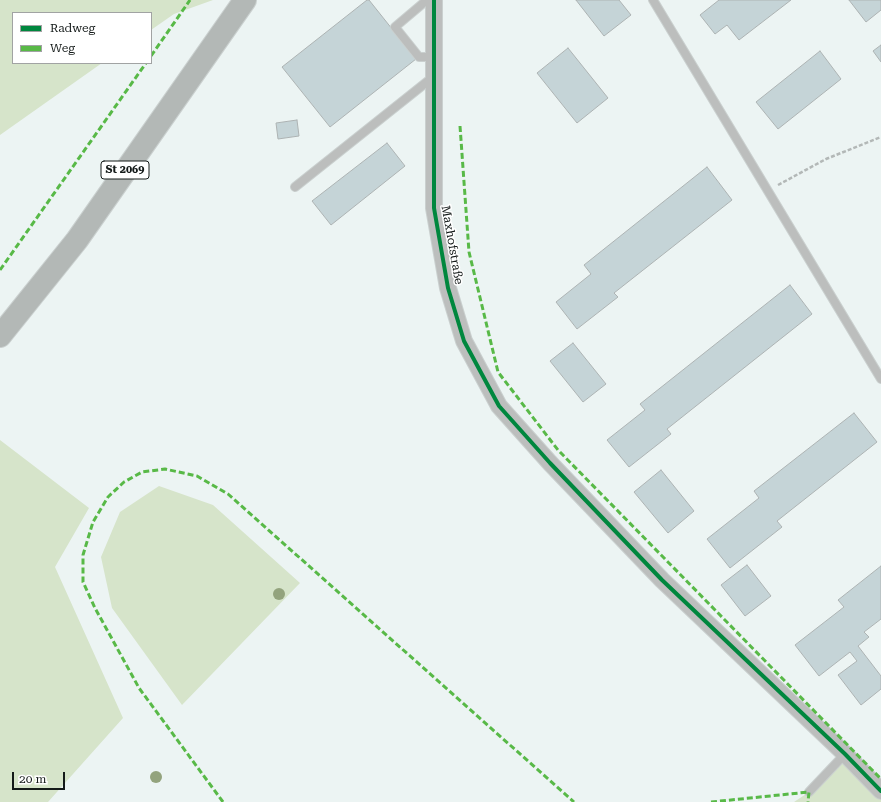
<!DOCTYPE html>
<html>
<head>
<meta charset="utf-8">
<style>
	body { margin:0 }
	#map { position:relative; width:881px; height:802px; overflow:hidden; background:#ecf4f3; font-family:"Roboto Serif",serif }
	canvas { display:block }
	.legend { position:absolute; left:12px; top:12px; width:140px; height:52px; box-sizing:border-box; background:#fff; border:1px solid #a1a3a3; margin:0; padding:5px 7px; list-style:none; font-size:12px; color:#141a19 }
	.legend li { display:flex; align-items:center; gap:8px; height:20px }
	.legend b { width:20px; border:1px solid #a1a3a3 }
	.scale { position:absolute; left:12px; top:772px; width:53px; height:18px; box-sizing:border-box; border:2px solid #141a19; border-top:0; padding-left:5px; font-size:12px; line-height:14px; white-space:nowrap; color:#141a19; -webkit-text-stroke:3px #fff; paint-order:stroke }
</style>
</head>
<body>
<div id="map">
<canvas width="881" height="802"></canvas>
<ul class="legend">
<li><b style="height:5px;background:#00873e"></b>Radweg</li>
<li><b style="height:5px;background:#58b947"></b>Weg</li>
</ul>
<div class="scale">20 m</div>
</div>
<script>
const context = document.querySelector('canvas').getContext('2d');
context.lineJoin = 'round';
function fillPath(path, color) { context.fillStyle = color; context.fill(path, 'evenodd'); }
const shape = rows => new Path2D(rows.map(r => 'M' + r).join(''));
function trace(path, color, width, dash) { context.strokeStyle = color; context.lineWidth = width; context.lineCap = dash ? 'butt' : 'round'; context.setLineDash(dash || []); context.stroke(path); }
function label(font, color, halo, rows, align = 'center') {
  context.font = font + ' "Roboto Serif",serif'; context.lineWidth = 3; context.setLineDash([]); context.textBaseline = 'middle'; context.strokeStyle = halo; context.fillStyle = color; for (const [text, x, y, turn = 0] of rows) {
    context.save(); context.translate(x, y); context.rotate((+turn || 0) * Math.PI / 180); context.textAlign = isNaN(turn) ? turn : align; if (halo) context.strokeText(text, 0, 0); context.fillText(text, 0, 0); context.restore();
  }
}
fillPath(shape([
	[0,0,213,0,174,14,151,30,151,13,13,13,13,63,102,63,0,135],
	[0,440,89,508,55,567,123,718,48,802,0,802],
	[159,486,213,505,300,583,182,705,112,608,101,557,120,512],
	[845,754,881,791,881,802,794,802,809,792]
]), '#d6e4ca');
const building = shape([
	[367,0,369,0,416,59,330,127,282,67,367,0],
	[576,0,619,0,631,15,604,36,576,0],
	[719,0,791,0,739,40,727,25,715,34,700,15,719,0],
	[849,0,881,0,881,10,866,22,849,0],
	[881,45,881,62,873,51,881,45],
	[568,48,608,98,577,123,537,73,568,48],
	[820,51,841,79,778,129,756,102,820,51],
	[297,120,299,136,278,139,276,123,297,120],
	[387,143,405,166,331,225,312,201,387,143],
	[707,167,732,200,614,293,618,297,577,329,556,302,591,274,584,265,707,167],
	[790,285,812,314,667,429,671,434,629,467,607,440,645,410,640,404,790,285],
	[573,343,606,384,583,402,550,361,573,343],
	[854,413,877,442,777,521,782,527,730,568,707,539,759,498,754,491,854,413],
	[661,470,694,511,668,533,634,492,661,470],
	[747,565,771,596,745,616,721,585,747,565],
	[881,566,881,619,864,632,869,637,858,646,881,676,881,689,861,705,838,675,857,661,850,652,819,676,795,645,844,607,838,600,881,566]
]);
fillPath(building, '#c5d4d7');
trace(building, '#adb3b3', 1);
const lane = shape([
	[427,0,395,27,419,57,433,57],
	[653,0,881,379],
	[295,187,433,77],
	[809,792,845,754]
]);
const street = shape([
	[434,0,434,208,448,288,464,341,499,406,550,463,662,580,845,754,881,791]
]);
const primary = shape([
	[0,336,77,240,245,0]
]);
trace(lane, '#cad0cf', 10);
trace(street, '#cad0cf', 18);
trace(primary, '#cad0cf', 24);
trace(shape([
	[778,185,826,159,881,137]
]), '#b3b8b7', 2.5, [4, 2]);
trace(lane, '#bcbebd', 8);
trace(street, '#bcbebd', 16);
trace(primary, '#b3b8b6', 22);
trace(shape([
	[151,56,190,0],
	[460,126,469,252,498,372,558,450,881,779],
	[0,270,146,63],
	[223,802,139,688,95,608,83,582,83,555,93,522,108,497,124,482,142,472,165,469,197,476,228,494,574,802],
	[711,802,809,792,808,802]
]), '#58b947', 3, [6, 3]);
trace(shape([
	[434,0,434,208,448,288,464,341,499,406,550,463,662,580,845,754,881,791]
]), '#00873e', 4);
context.fillStyle = '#93a37d';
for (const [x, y] of [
	[279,594],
	[156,777]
]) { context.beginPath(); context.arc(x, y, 6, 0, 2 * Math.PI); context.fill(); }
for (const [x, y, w] of [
	[125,170,48]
]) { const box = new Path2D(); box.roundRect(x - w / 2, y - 9, w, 18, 3); context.fillStyle = '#fff'; context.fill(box); trace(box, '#141a19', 1); }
label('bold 11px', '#141a19', null, [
	["St 2069",125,170]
]);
label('12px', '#141a19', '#fff', [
	["Maxhofstraße",452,245,80]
]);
</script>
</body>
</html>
